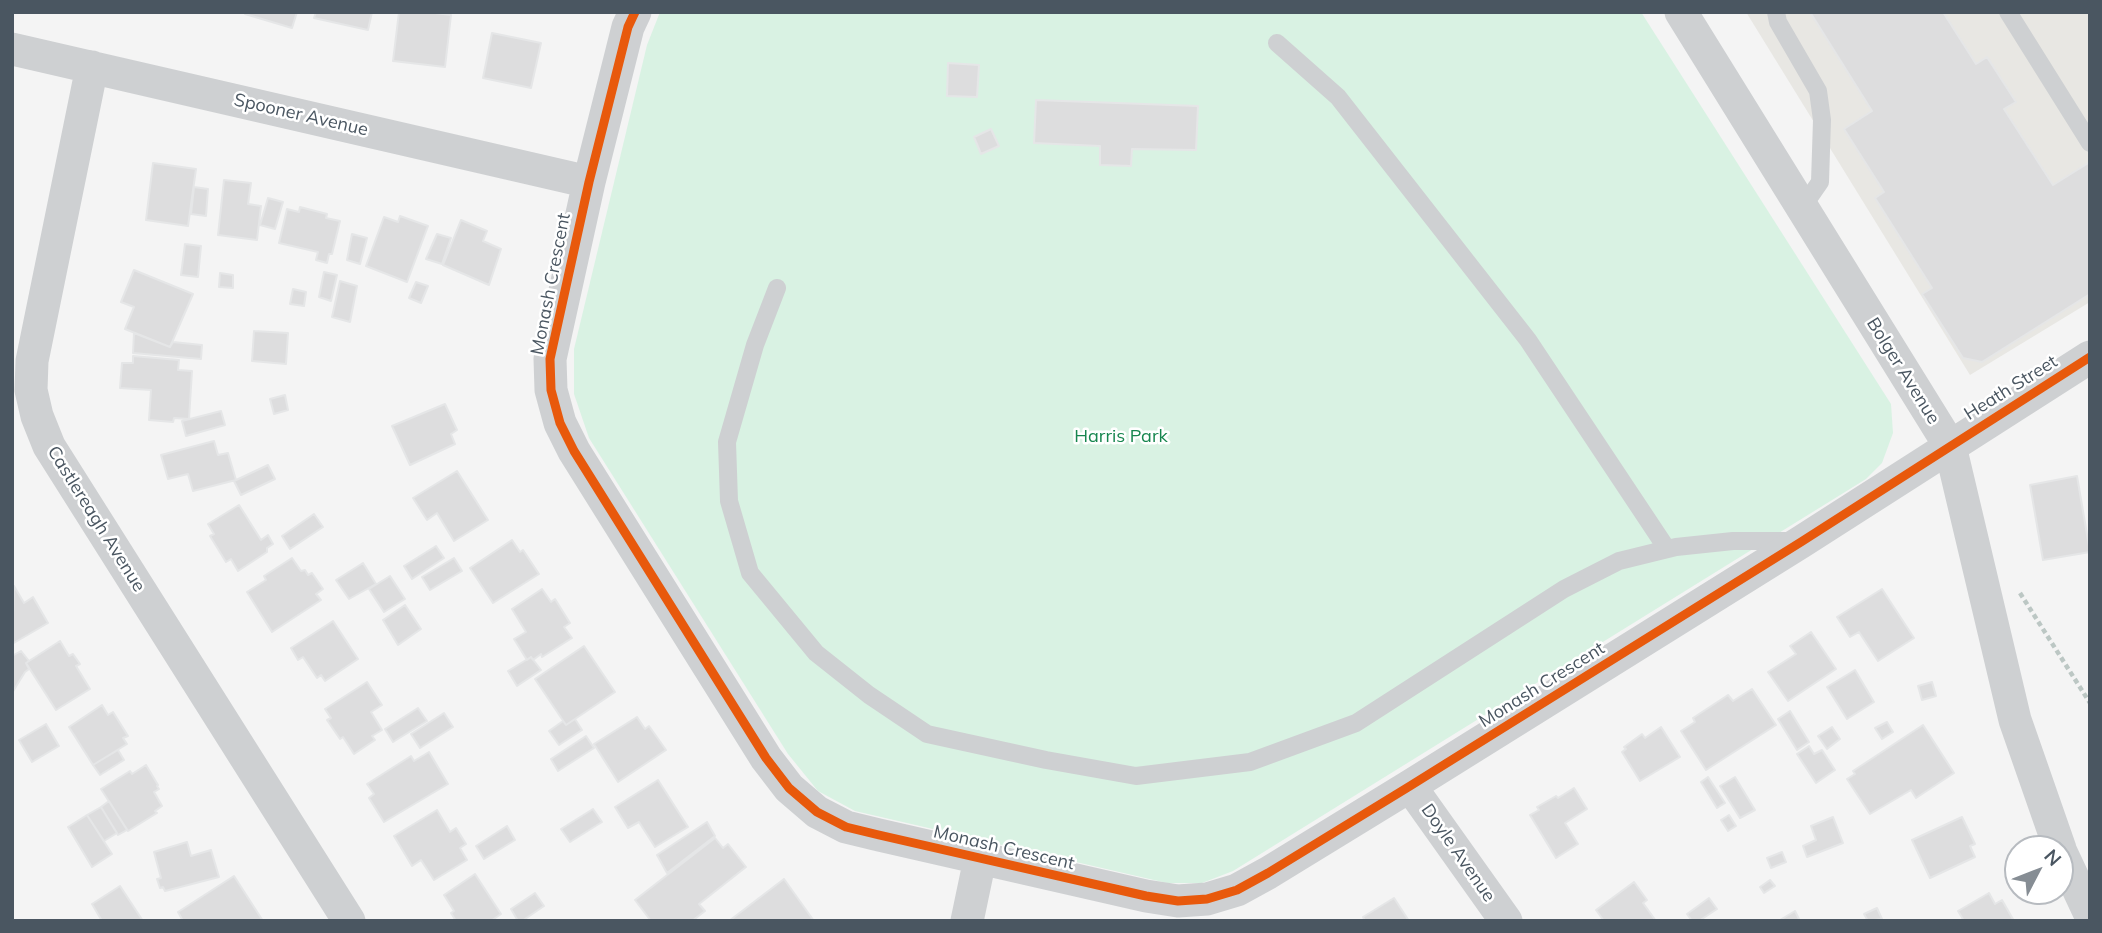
<!DOCTYPE html>
<html>
<head>
<meta charset="utf-8">
<style>
	body { margin:0 }
	#map { position:relative; width:2102px; height:933px; overflow:hidden; background:#f4f4f4; font-family:Mulish,sans-serif }
	canvas { display:block }
	.frame { position:absolute; inset:0; border:14px solid #4a5661; pointer-events:none }
	.north { position:absolute; left:2004px; top:835px; width:70px; height:70px; box-sizing:border-box; background:#fff; border:2px solid #b7bbc0; border-radius:50%; rotate:48deg; font-size:19px; font-weight:700; line-height:28px; text-align:center; color:#4a5661 }
	.north::after { content:''; display:block; margin:auto; width:24px; height:32px; background:#868d94; clip-path:polygon(50% 0,100% 100%,50% 72%,0 100%) }
</style>
</head>
<body>
<div id="map">
<canvas width="2102" height="933"></canvas>
<div class="frame"></div>
<div class="north">N</div>
</div>
<script>
const context = document.querySelector('canvas').getContext('2d');
context.lineJoin = 'round';
function fillPath(path, color) { context.fillStyle = color; context.fill(path, 'evenodd'); }
const shape = rows => new Path2D(rows.map(r => 'M' + r).join(''));
function trace(path, color, width, dash) { context.strokeStyle = color; context.lineWidth = width; context.lineCap = dash ? 'butt' : 'round'; context.setLineDash(dash || []); context.stroke(path); }
function label(font, color, halo, rows, align = 'center') {
  context.font = font + ' Mulish,sans-serif'; context.lineWidth = 5; context.setLineDash([]); context.textBaseline = 'middle'; context.strokeStyle = halo; context.fillStyle = color; for (const [text, x, y, turn = 0] of rows) {
    context.save(); context.translate(x, y); context.rotate((+turn || 0) * Math.PI / 180); context.textAlign = isNaN(turn) ? turn : align; if (halo) context.strokeText(text, 0, 0); context.fillText(text, 0, 0); context.restore();
  }
}
fillPath(shape([
	[1746,12,2090,12,2090,302,1970,375]
]), '#e8e7e3');
fillPath(shape([
	[660,12,1641,12,1891,404,1893,433,1882,463,1866,479,1233,871,1202,883,1167,883,855,811,818,791,788,754,589,438,574,394,574,349,647,45]
]), '#d9f2e3');
const building = shape([
	[245,12,297,12,292,28,245,14,245,12],
	[316,12,372,12,368,30,314,18,316,12],
	[399,12,427,12,451,15,445,67,393,61,399,12],
	[1810,12,1943,12,1976,64,1987,57,2016,102,2004,109,2053,185,2090,162,2090,294,1982,362,1963,358,1922,294,1932,288,1875,198,1884,192,1844,129,1872,111,1810,12],
	[492,33,541,43,531,88,483,78,492,33],
	[948,63,979,65,977,97,947,96,948,63],
	[1036,100,1198,106,1196,150,1132,149,1131,166,1100,165,1100,146,1034,143,1036,100],
	[991,129,999,146,981,154,974,137,991,129],
	[153,163,196,169,188,226,146,220,153,163],
	[224,180,251,183,248,204,261,206,257,240,218,235,224,180],
	[194,187,208,189,206,216,191,214,194,187],
	[268,198,283,202,275,229,260,225,268,198],
	[300,207,327,214,326,218,340,221,332,254,329,254,327,263,316,260,318,252,279,243,287,209,299,212,300,207],
	[400,216,428,226,407,282,366,266,384,217,398,222,400,216],
	[461,220,487,231,483,241,501,249,489,285,443,265,461,220],
	[352,234,367,238,360,264,347,260,352,234],
	[437,234,451,238,442,264,426,259,437,234],
	[185,244,201,246,198,277,181,275,185,244],
	[134,270,193,294,170,347,125,329,134,307,121,302,134,270],
	[324,272,337,275,331,301,319,297,324,272],
	[220,273,233,275,233,288,219,287,220,273],
	[340,281,357,286,350,322,332,317,340,281],
	[416,282,428,286,421,303,409,298,416,282],
	[293,289,306,292,304,306,290,304,293,289],
	[254,331,288,333,286,364,252,361,254,331],
	[134,333,170,347,173,342,202,345,201,359,133,353,134,333],
	[133,356,179,360,178,370,192,371,189,419,174,418,173,422,149,420,151,390,120,388,122,363,133,363,133,356],
	[285,395,288,410,274,414,270,399,285,395],
	[445,404,457,430,451,434,455,444,410,465,392,426,445,404],
	[221,411,225,425,186,436,182,421,221,411],
	[214,441,218,455,228,453,236,480,193,491,188,474,168,479,161,455,214,441],
	[268,465,275,479,241,495,234,481,268,465],
	[457,471,488,520,454,541,437,513,427,520,413,498,457,471],
	[2077,476,2090,552,2043,560,2030,485,2077,476],
	[239,505,261,540,268,535,273,544,267,548,267,552,238,571,231,559,226,562,210,536,214,534,208,524,239,505],
	[314,514,323,527,290,549,282,536,314,514],
	[512,540,520,552,523,550,539,574,493,603,470,568,512,540],
	[436,546,444,558,412,579,404,566,436,546],
	[292,558,301,571,305,570,308,575,312,573,323,589,316,594,321,600,272,632,247,592,266,580,264,576,292,558],
	[454,558,462,571,430,590,422,577,454,558],
	[363,563,376,584,349,599,336,580,363,563],
	[390,576,405,599,384,612,369,589,390,576],
	[14,586,24,603,33,597,48,623,12,644,14,586],
	[542,589,551,602,555,599,570,623,564,627,572,638,542,657,541,654,533,660,531,657,527,660,514,639,526,632,512,609,542,589],
	[1882,589,1914,638,1878,661,1859,632,1850,637,1837,617,1882,589],
	[405,605,421,629,398,645,383,620,405,605],
	[333,621,358,659,325,681,321,675,317,678,303,657,298,660,291,648,333,621],
	[1811,632,1836,669,1788,701,1768,672,1796,654,1790,646,1811,632],
	[60,641,69,656,73,654,80,664,76,666,90,689,56,710,26,663,60,641],
	[584,646,615,692,566,725,535,679,584,646],
	[21,651,29,661,26,663,29,669,25,672,12,693,12,656,21,651],
	[531,657,541,670,517,686,508,671,531,657],
	[1855,670,1874,702,1847,719,1827,687,1855,670],
	[367,682,382,705,371,712,382,730,372,736,375,740,354,754,343,737,340,739,327,720,331,718,325,709,367,682],
	[1932,682,1936,696,1922,700,1918,686,1932,682],
	[1752,689,1776,725,1706,770,1681,731,1695,722,1693,718,1728,695,1733,701,1752,689],
	[102,705,108,715,113,712,128,736,123,738,127,744,93,765,69,727,102,705],
	[418,708,427,721,393,742,385,729,418,708],
	[1790,711,1809,742,1797,750,1778,719,1790,711],
	[444,713,453,727,420,748,411,734,444,713],
	[637,717,645,729,649,726,666,750,618,782,594,744,637,717],
	[575,719,582,730,559,745,549,731,563,721,566,725,575,719],
	[1887,722,1893,732,1882,739,1875,728,1887,722],
	[46,724,59,746,32,762,19,740,46,724],
	[1923,725,1954,773,1916,798,1911,790,1870,814,1847,779,1855,774,1853,771,1923,725],
	[1661,727,1680,757,1640,781,1622,752,1626,749,1624,747,1642,734,1645,738,1661,727],
	[1832,727,1840,739,1827,749,1818,736,1832,727],
	[586,736,594,748,558,771,551,759,586,736],
	[1809,746,1814,754,1822,750,1835,770,1816,783,1797,754,1809,746],
	[118,750,124,760,100,775,93,765,118,750],
	[429,752,448,784,384,822,369,798,374,794,367,784,411,756,414,761,429,752],
	[146,765,158,785,157,786,159,789,154,792,162,806,155,811,157,813,128,831,101,789,130,771,132,774,146,765],
	[1708,777,1725,803,1717,808,1701,782,1708,777],
	[1735,777,1755,810,1740,818,1720,786,1735,777],
	[658,780,688,827,655,847,639,822,628,828,615,807,658,780],
	[1574,788,1587,809,1565,823,1578,844,1556,858,1530,815,1539,810,1537,807,1556,796,1558,798,1574,788],
	[109,801,127,830,118,835,101,807,109,801],
	[101,807,117,833,104,841,87,815,101,807],
	[593,809,602,822,570,842,561,829,593,809],
	[437,810,450,832,456,828,466,844,460,848,467,860,434,880,421,860,412,866,394,836,437,810],
	[87,815,112,854,92,867,68,827,87,815],
	[1729,815,1736,826,1728,831,1721,820,1729,815],
	[1833,817,1843,843,1807,857,1803,846,1816,840,1811,826,1833,817],
	[1962,817,1975,844,1970,846,1975,857,1930,878,1912,840,1962,817],
	[707,822,715,836,667,873,657,855,707,822],
	[507,826,515,840,484,859,476,846,507,826],
	[715,838,723,848,728,844,746,867,699,904,705,911,692,921,651,921,635,900,715,838],
	[187,842,191,856,211,850,219,877,165,891,163,887,160,888,157,879,161,878,154,852,187,842],
	[1782,852,1786,862,1771,868,1767,858,1782,852],
	[475,874,501,914,491,921,456,921,451,913,454,911,444,895,475,874],
	[234,876,263,921,183,921,178,912,234,876],
	[784,879,814,921,729,921,784,879],
	[1770,880,1775,886,1764,893,1760,887,1770,880],
	[1634,882,1647,900,1643,903,1656,921,1604,921,1596,910,1634,882],
	[120,886,143,921,102,921,92,904,120,886],
	[535,893,544,906,522,921,518,921,511,909,535,893],
	[1989,893,1995,904,2002,900,2014,921,1964,921,1958,911,1989,893],
	[1394,898,1409,921,1365,921,1363,917,1394,898],
	[1709,898,1717,909,1699,921,1692,921,1687,914,1709,898],
	[1877,908,1882,919,1868,921,1864,914,1877,908],
	[1795,911,1800,921,1780,920,1795,911]
]);
fillPath(building, '#ddddde');
trace(building, '#e5e6e7', 2);
trace(shape([
	[2020,593,2090,703]
]), '#bcc7c4', 4.5, [5, 3.5]);
trace(shape([
	[1776,12,1778,22,1818,91,1822,120,1820,182,1802,208],
	[2008,12,2090,143],
	[1277,43,1338,97,1528,340,1667,549],
	[777,288,755,345,727,442,729,501,750,573,816,653,869,695,927,734,1046,760,1136,776,1250,762,1356,723,1564,589,1619,561,1676,547,1733,541,1794,541]
]), '#ced0d2', 18);
trace(shape([
	[635,12,628,27,589,182,550,359,551,390,560,423,574,451,766,758,789,788,817,812,846,827,879,835,1146,896,1178,901,1207,899,1237,890,1268,873,1410,786,1801,542,2090,357],
	[1681,12,1950,446,2015,720,2060,849],
	[12,49,589,182],
	[92,67,32,361,31,390,37,416,49,446,349,921],
	[1410,786,1506,921],
	[2060,850,2090,914],
	[967,921,980,859]
]), '#ced0d2', 33);
trace(shape([
	[635,12,628,27,589,182,550,359,551,390,560,423,574,451,766,758,789,788,817,812,846,827,879,835,1146,896,1178,901,1207,899,1237,890,1268,873,1410,786,1801,542,2090,357]
]), '#e8590c', 9);
label('18px', '#4a5661', '#fff', [
	["Spooner Avenue",301,115,13],
	["Monash Crescent",551,284,-79],
	["Bolger Avenue",1903,371,58],
	["Heath Street",2011,388,-32],
	["Castlereagh Avenue",96,519,58],
	["Monash Crescent",1542,685,-32],
	["Monash Crescent",1004,848,13],
	["Doyle Avenue",1458,853,55]
]);
label('18px', '#17864f', '#fff', [
	["Harris Park",1121,437]
]);
</script>
</body>
</html>
